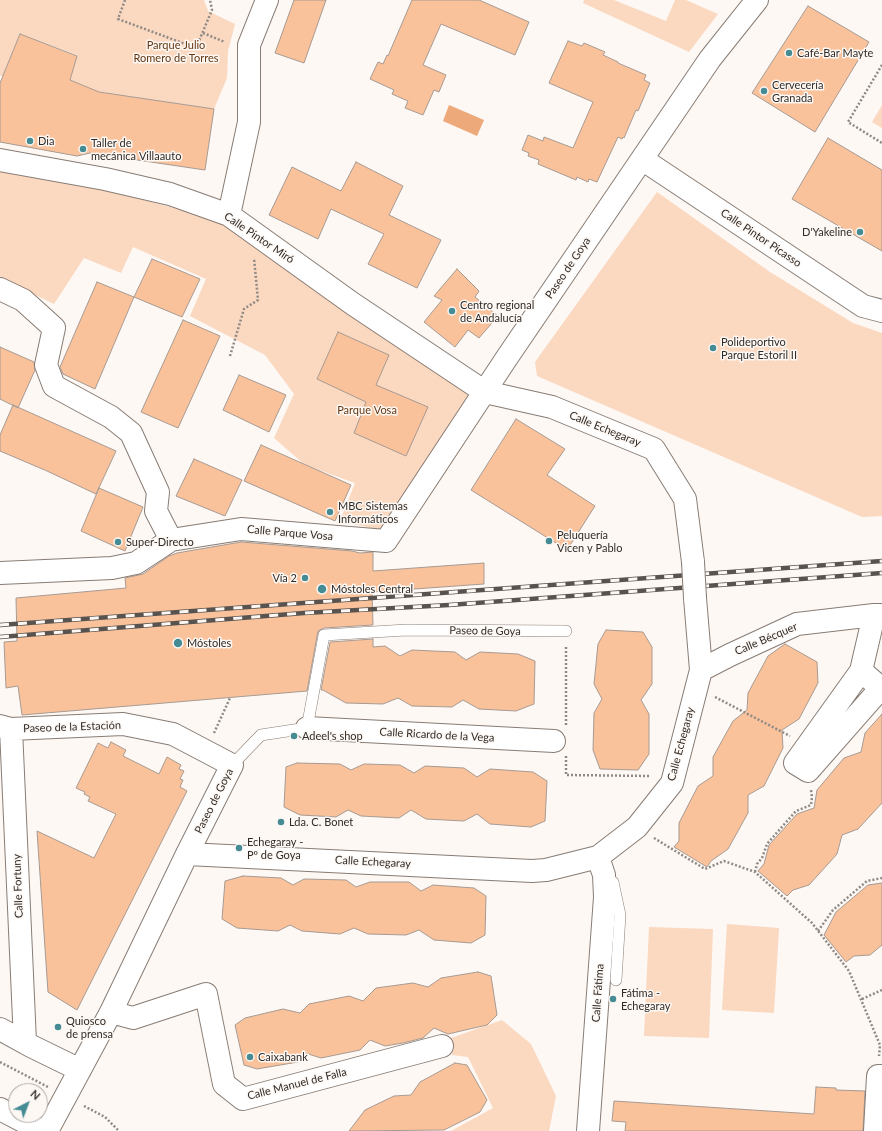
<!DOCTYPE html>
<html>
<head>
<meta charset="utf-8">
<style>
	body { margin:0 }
	#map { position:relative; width:882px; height:1131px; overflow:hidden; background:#fdf8f4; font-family:Lato,sans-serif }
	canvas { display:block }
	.north { position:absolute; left:8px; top:1083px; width:40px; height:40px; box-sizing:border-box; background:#fdf8f4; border:1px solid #aba6a2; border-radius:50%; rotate:42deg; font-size:11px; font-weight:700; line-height:16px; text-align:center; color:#302b27 }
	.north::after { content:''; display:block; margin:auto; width:14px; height:18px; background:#458b94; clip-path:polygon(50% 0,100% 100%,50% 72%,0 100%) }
</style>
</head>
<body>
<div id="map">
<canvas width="882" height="1131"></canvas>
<div class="north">N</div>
</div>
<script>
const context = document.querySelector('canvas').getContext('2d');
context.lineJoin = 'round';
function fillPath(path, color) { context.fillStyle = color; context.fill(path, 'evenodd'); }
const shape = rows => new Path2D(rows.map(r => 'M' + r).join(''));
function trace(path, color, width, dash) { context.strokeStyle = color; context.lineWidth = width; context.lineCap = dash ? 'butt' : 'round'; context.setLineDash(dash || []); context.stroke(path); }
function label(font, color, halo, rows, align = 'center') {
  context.font = font + ' Lato,sans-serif'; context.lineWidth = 3; context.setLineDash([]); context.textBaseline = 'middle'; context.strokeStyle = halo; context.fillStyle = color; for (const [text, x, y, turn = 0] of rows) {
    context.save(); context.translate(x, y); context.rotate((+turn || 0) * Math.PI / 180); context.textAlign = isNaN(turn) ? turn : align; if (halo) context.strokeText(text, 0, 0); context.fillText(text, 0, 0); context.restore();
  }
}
fillPath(shape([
	[0,0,204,0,208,11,235,24,228,51,227,78,214,109,99,92,70,80,77,55,20,34,3,76,0,76],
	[584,0,614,0,666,21,675,0,686,0,718,14,689,52,583,3],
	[882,105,882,128,872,122],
	[0,168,113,192,227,222,471,397,380,530,340,521,355,483,305,465,274,438,294,394,265,355,190,316,206,279,133,247,121,273,84,258,54,304,0,278],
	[657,192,770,272,853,323,882,333,882,516,862,517,537,376,535,362],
	[727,924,779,928,774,1013,722,1010],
	[649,927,713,929,709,1038,644,1036],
	[502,1020,531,1044,556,1096,549,1131,451,1131,493,1108,468,1057,452,1055,451,1038]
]), '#fbd8c0');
fillPath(shape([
	[449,105,484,120,477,136,443,121]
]), '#eda979');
const building = shape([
	[294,0,326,0,304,63,275,53,294,0],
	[412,0,479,0,529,22,515,55,441,24,423,65,446,75,439,92,434,90,423,115,405,108,408,101,392,94,394,90,370,79,378,62,383,64,387,55,388,56,412,0],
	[808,6,869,42,815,132,752,93,808,6],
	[20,34,77,56,70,80,99,92,214,109,205,170,90,153,77,156,0,142,0,83,20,34],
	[568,41,582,46,584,43,605,52,603,55,618,62,618,63,646,75,644,80,650,83,638,111,636,110,624,138,623,137,622,139,618,137,597,182,589,179,588,182,577,177,576,180,538,164,539,160,528,156,529,153,522,150,528,135,543,141,544,137,573,148,593,102,549,83,568,41],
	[828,138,882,170,882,251,792,199,828,138],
	[356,162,403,186,389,215,441,240,417,288,368,264,384,234,331,209,318,239,269,215,292,167,341,191,356,162],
	[152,259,200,279,182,317,134,297,152,259],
	[457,269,479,291,475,297,498,316,479,338,468,330,455,347,424,322,442,300,434,296,457,269],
	[97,282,134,297,95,389,63,374,60,367,97,282],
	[183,320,220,336,178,428,141,412,183,320],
	[338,332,389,355,376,385,428,407,406,456,354,433,366,402,317,379,338,332],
	[0,347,34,362,35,370,18,408,0,399,0,347],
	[239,375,286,395,269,432,223,410,239,375],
	[13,405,116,451,96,494,47,471,0,451,0,435,13,405],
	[516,419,565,449,547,475,595,506,567,550,471,490,516,419],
	[261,445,351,485,335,521,244,481,261,445],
	[194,459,242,480,225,516,176,496,194,459],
	[99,488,143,507,125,551,81,531,99,488],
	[241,542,352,551,360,553,373,552,373,571,484,563,484,584,372,592,373,625,324,628,318,631,307,691,22,715,18,686,6,688,4,642,17,641,16,598,126,588,125,578,143,574,169,556,177,553,241,542],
	[606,630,643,632,652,647,652,684,641,700,649,714,649,754,638,770,600,769,593,750,594,713,602,699,594,684,598,644,606,630],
	[373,639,373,647,385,646,400,656,412,650,455,652,466,660,480,652,518,654,535,661,534,704,516,711,479,709,463,700,452,707,412,706,398,698,383,704,346,703,323,690,321,690,330,642,373,639],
	[785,644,817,662,818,683,799,719,782,730,783,748,764,786,748,795,748,813,728,849,711,861,707,867,674,847,679,841,679,823,698,786,713,776,713,757,733,721,747,710,748,693,768,656,785,644],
	[882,714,882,803,858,829,842,835,837,854,809,885,793,890,787,896,758,871,764,864,769,845,797,814,814,808,817,790,844,758,861,752,865,733,882,714],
	[111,742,126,750,123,756,159,774,167,757,181,765,179,769,184,771,180,779,183,780,180,787,187,791,77,1010,48,992,37,831,94,858,116,814,88,801,90,797,84,794,85,792,76,788,98,743,108,748,111,742],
	[297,763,340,764,351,770,364,764,400,765,414,773,425,766,464,768,477,777,490,769,533,772,547,781,545,821,531,827,490,824,477,814,464,821,426,819,411,810,399,818,361,816,348,810,336,817,300,815,284,807,286,767,297,763],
	[243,876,281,878,293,885,304,879,346,880,356,887,370,882,409,882,421,891,433,885,474,888,486,896,485,935,471,943,434,940,419,930,406,935,368,934,354,928,340,934,302,931,290,925,278,931,237,928,222,919,225,881,243,876],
	[882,883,882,945,870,955,854,956,846,962,824,935,836,912,868,885,882,883],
	[478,972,491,976,497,1015,487,1025,448,1034,434,1028,423,1038,403,1043,385,1046,370,1040,360,1050,321,1058,305,1053,298,1062,257,1069,244,1065,235,1025,245,1018,283,1009,300,1013,309,1004,349,996,363,1001,376,988,413,983,428,987,441,978,478,972],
	[455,1063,467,1065,487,1100,480,1112,444,1130,349,1131,365,1110,394,1096,411,1095,420,1082,455,1063],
	[816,1087,836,1088,836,1090,865,1091,863,1131,625,1131,626,1122,612,1121,614,1101,814,1114,816,1087]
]);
fillPath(building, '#f9c29b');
trace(building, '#a79a92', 1);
const lane = shape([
	[232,765,261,735,307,728,324,635,406,630,566,631],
	[613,882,620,915,616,980]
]);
const street = shape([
	[642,159,863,306,882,311],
	[0,160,105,179,170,194,229,215,353,304,485,392,552,407,654,449,685,499,693,562],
	[229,215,249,122,249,45,267,0],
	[0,289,23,300,54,328,46,365,54,386,111,417,131,433,158,492,156,511,171,540,136,563,112,568,0,573],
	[171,540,241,529,386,541,506,359,710,59,757,0],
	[701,670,730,655,797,624,874,615,882,615],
	[861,671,881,688,808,771,795,763,861,671,874,615],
	[0,726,11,729,123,724,173,734,232,765,187,854,111,1012,47,1131],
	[307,728,554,741],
	[11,729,25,1042],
	[187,854,532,871,546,870,598,857,637,827,672,783,701,670,695,598],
	[111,1012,133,1018,206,994,224,1084,243,1099,442,1046],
	[0,1029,31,1046,80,1070],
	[588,1131,605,897,604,875,598,857],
	[875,1131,878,1076,882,1076]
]);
const primary = shape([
	[0,1109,42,1131]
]);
trace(lane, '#887c74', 12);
trace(street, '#887c74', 24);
trace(primary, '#887c74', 24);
trace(shape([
	[125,0,118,19,196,48,212,10,210,0],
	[203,33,225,42],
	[882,65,848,122,882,143],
	[230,356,244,309,258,300,254,258],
	[715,697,790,736],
	[566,725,566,646],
	[214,733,230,698],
	[566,756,566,775,651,776],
	[654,838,705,869,724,861,755,872,812,923,849,971,880,1045,879,1056],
	[755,872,757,864,762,858,767,844,796,811,811,805,812,797,811,790],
	[818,931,833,910,867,881,882,878],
	[862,999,882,990],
	[0,1062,48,1087],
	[84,1106,105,1117,119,1131]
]), '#8e8985', 2.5, [2, 2]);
trace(lane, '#fff', 11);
trace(street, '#fff', 22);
trace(primary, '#fff', 22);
const rail = shape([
	[0,625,882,561],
	[0,637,304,613,449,605,882,573]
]);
trace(rail, '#58534f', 4.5);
trace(rail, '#fdf8f4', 3, [9]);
const streetBridge = shape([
	[693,562,695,598]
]);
trace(streetBridge, '#887c74', 24, []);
trace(streetBridge, '#fff', 22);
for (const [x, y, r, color] of [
	[789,53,4,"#458b94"],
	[764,91,4,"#458b94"],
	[30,141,4,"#458b94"],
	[83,149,4,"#458b94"],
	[860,232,4,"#458b94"],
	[452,311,4,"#458b94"],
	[713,348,4,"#458b94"],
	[330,512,4,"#458b94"],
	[549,541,4,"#458b94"],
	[118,542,4,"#458b94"],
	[305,578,4,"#458b94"],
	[322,589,5,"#458b94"],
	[178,643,5,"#458b94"],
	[294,736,4,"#458b94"],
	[281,822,4,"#458b94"],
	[239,848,4,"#458b94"],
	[613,999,4,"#458b94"],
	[58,1027,4,"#458b94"],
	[250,1057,4,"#458b94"]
]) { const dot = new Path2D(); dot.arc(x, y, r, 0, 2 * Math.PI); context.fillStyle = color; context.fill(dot); trace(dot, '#fdf8f4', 1.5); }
label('11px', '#633713', '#fdf8f4', [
	["Parque Julio",176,45],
	["Romero de Torres",176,58],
	["Parque Vosa",367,410]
]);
label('11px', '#302b27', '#fdf8f4', [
	["Café-Bar Mayte",797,53],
	["Cervecería",772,85],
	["Granada",772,98],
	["Dia",38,141],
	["Taller de",91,143],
	["mecánica Villaauto",91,156],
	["D'Yakeline",852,232,"right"],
	["Centro regional",460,305],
	["de Andalucía",460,318],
	["Polideportivo",721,342],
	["Parque Estoril II",721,355],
	["MBC Sistemas",338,506],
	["Informáticos",338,519],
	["Peluquería",557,535],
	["Vicen y Pablo",557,548],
	["Super-Directo",126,542],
	["Vía 2",297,578,"right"],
	["Móstoles Central",331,589],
	["Móstoles",187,643],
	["Adeel's shop",302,736],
	["Lda. C. Bonet",289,822],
	["Echegaray -",247,842],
	["Pº de Goya",247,855],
	["Fátima -",621,993],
	["Echegaray",621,1006],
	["Quiosco",66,1021],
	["de prensa",66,1034],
	["Caixabank",258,1057]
], 'left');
label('11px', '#302b27', '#fdf8f4', [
	["Calle Pintor Miró",259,238,34],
	["Calle Pintor Picasso",761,238,34],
	["Paseo de Goya",568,268,-56],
	["Calle Echegaray",605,429,22],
	["Calle Parque Vosa",290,533,5],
	["Paseo de Goya",485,631,1],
	["Calle Bécquer",766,639,-23],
	["Paseo de la Estación",72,727,-2],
	["Calle Ricardo de la Vega",437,735,3],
	["Calle Echegaray",681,744,-75],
	["Paseo de Goya",214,801,-63],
	["Calle Echegaray",373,862,3],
	["Calle Fortuny",18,886,-92],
	["Calle Fátima",598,993,-86],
	["Calle Manuel de Falla",297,1084,-14]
]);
</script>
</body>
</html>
